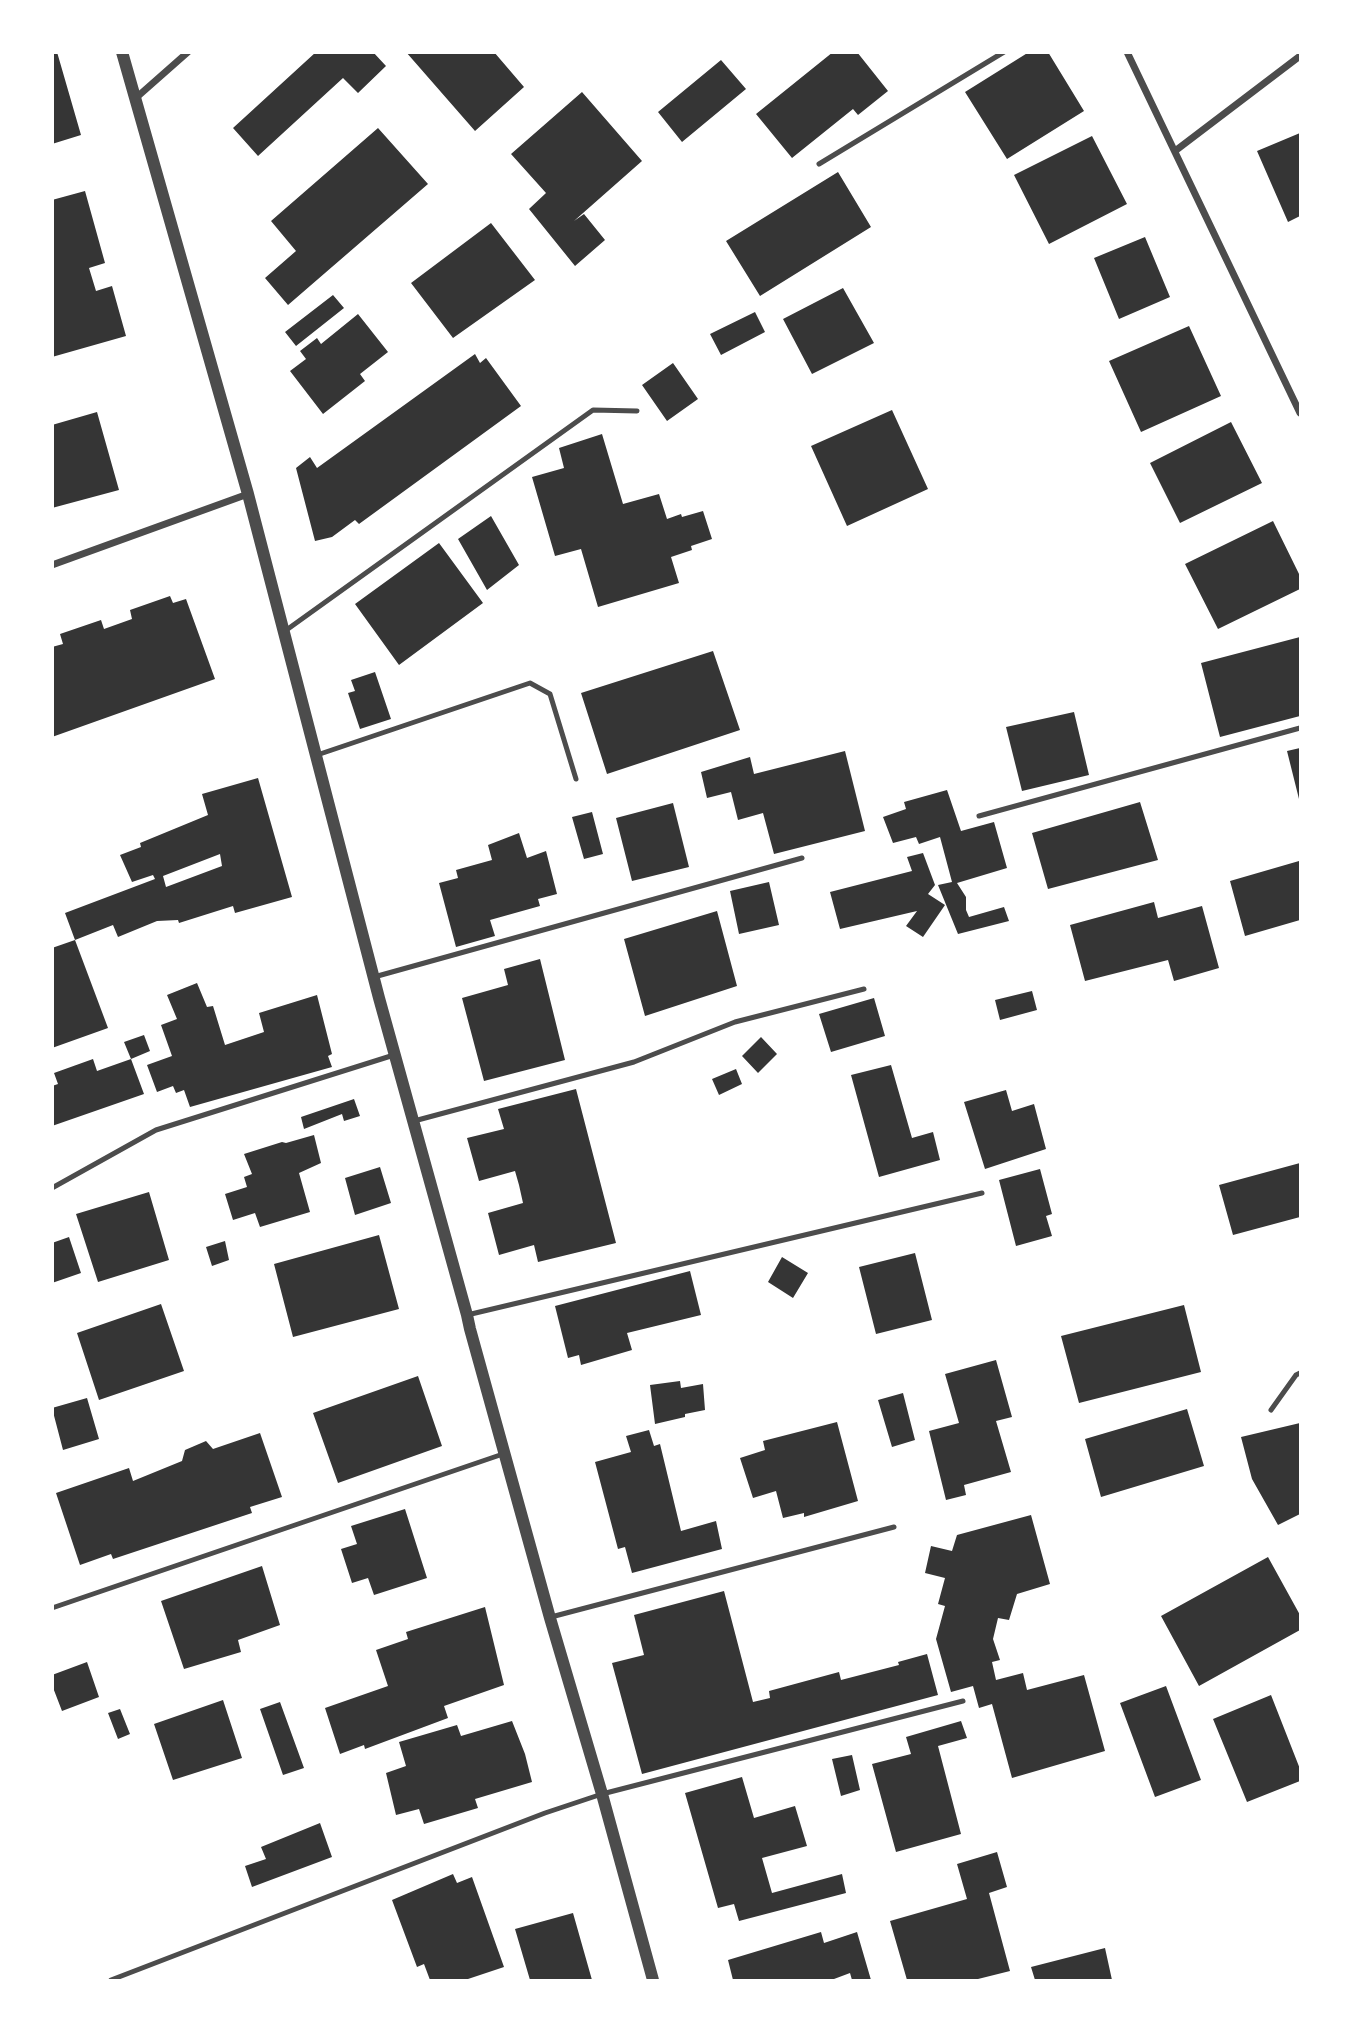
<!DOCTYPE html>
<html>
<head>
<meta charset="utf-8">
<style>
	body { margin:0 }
	#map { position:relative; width:1353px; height:2033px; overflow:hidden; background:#fff; font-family:"Space Grotesk",sans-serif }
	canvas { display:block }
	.frame { position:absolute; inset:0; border:54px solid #fff; pointer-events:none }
</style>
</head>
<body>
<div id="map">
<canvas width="1353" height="2033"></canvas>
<div class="frame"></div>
</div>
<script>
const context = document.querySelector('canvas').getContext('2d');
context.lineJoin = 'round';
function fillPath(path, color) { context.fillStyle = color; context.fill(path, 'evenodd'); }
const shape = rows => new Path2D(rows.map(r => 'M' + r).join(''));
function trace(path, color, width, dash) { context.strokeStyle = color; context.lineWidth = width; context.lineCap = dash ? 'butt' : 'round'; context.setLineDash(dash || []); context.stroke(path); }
fillPath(shape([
	[52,52,57,52,81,135,52,144],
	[316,52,373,52,386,66,358,93,343,78,258,156,233,128],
	[406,52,494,52,524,87,475,131],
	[833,52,857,52,888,91,858,115,853,109,792,158,756,114],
	[1029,52,1048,52,1084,111,1007,159,965,92],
	[721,60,746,89,682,142,658,112],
	[582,92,642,161,574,221,584,214,605,240,575,266,529,209,546,193,511,154],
	[378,128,428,184,288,305,265,278,296,251,271,221],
	[1300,133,1300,216,1288,222,1257,151],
	[1092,136,1127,204,1049,244,1014,175],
	[838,172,871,227,760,296,726,241],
	[85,191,105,263,89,268,96,291,112,286,126,336,52,357,52,200],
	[491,223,535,280,453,338,411,283],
	[1145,237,1170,297,1119,319,1094,258],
	[843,288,874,343,812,374,783,319],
	[333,295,344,308,296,346,285,332],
	[755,312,765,332,721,355,710,334],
	[358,314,388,352,360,374,365,381,323,414,290,371,306,359,300,351,317,338,321,344],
	[1189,326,1221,396,1141,432,1109,361],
	[475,354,480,363,486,358,521,406,359,524,355,520,332,537,315,541,296,468,310,457,317,468],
	[673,363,698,399,667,421,642,385],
	[892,410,928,489,847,526,811,446],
	[97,412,119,490,52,508,52,425],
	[1231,422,1262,483,1180,523,1150,463],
	[602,434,623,504,659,494,667,519,681,514,682,517,703,511,712,539,691,546,692,550,671,557,679,583,598,607,581,549,555,556,532,477,564,468,559,448],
	[491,516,519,565,487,590,458,539],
	[1273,521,1300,576,1300,589,1218,629,1185,564],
	[439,543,483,603,399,665,355,604],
	[170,596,173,603,186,599,215,679,52,737,52,647,63,644,60,634,101,620,104,629,132,619,130,610],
	[1300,637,1300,716,1220,737,1201,663],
	[713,651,740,730,607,774,581,693],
	[375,672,391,719,360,729,348,693,355,691,351,680],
	[1074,712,1089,775,1022,791,1006,727],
	[1300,748,1300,803,1287,751],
	[845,751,865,831,774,854,763,813,738,820,731,792,707,798,701,772,750,757,754,774],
	[258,778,292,897,235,913,233,906,179,923,178,920,157,921,118,937,113,925,75,940,65,913,155,879,153,875,132,882,120,855,141,847,140,843,208,815,202,794],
	[220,854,222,866,166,887,163,876],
	[947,790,961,831,994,822,1007,868,957,883,966,897,966,910,969,917,1004,907,1009,921,958,934,938,885,952,882,940,837,919,844,916,837,893,843,883,817,906,809,904,802],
	[1140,802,1158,860,1048,889,1032,833],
	[673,803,689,867,632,881,616,818],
	[592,812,603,854,584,859,572,817],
	[519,833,527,858,546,851,557,894,538,899,540,906,490,920,495,936,456,947,439,883,458,878,456,870,492,860,488,845],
	[923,853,935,885,928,894,945,905,923,937,906,926,917,911,840,929,830,892,912,871,907,857],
	[1299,861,1300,920,1245,936,1230,881],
	[769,882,779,925,739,934,730,891],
	[1154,902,1158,918,1202,906,1219,968,1174,981,1168,960,1085,981,1070,925],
	[717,911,737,986,645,1016,624,939],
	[75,940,108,1028,52,1048,52,948],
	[540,959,565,1060,484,1081,462,998,508,985,504,969],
	[197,983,207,1007,213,1006,225,1045,264,1032,259,1013,317,995,332,1054,328,1056,332,1067,190,1107,184,1090,176,1093,173,1086,157,1092,147,1065,172,1056,161,1025,177,1019,167,995],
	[1032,991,1037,1010,1000,1020,995,1000],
	[874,998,885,1036,831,1052,819,1014],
	[144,1035,150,1051,131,1059,124,1042],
	[761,1037,777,1054,758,1073,742,1056],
	[93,1059,97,1071,131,1059,144,1094,52,1126,52,1086,58,1084,54,1073],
	[891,1065,912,1138,933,1132,940,1160,879,1177,851,1075],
	[736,1069,742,1084,719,1095,712,1079],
	[576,1089,616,1243,538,1262,534,1245,499,1255,488,1213,523,1203,519,1185,515,1171,479,1181,467,1138,504,1129,498,1109],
	[1006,1090,1012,1111,1034,1104,1046,1149,985,1169,964,1102],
	[354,1099,360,1116,344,1121,342,1114,304,1129,301,1117],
	[314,1135,321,1163,299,1173,310,1212,260,1227,255,1213,233,1220,225,1194,247,1187,244,1177,252,1174,244,1154,282,1142,286,1143],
	[1300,1163,1300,1217,1233,1235,1219,1185],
	[380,1167,391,1203,355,1215,345,1178],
	[1040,1169,1052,1214,1046,1216,1052,1236,1016,1246,999,1180],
	[149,1192,169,1260,98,1282,76,1214],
	[379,1235,399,1309,293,1337,274,1264],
	[69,1237,81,1273,52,1283,52,1243],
	[225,1241,229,1260,212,1266,206,1247],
	[915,1253,932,1320,876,1334,859,1267],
	[782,1257,808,1273,793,1298,768,1282],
	[690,1271,701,1315,627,1333,632,1350,581,1365,579,1355,568,1358,555,1306],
	[161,1304,184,1371,99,1400,77,1333],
	[1184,1305,1201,1372,1079,1403,1061,1336],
	[996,1360,1012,1417,996,1421,1011,1472,964,1485,966,1495,946,1500,929,1431,959,1423,945,1374],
	[418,1376,442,1446,338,1483,313,1413],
	[680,1381,681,1388,703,1384,705,1410,685,1414,685,1417,655,1424,650,1385],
	[903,1393,915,1440,892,1447,878,1400],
	[87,1398,99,1439,63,1450,52,1408],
	[1187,1409,1204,1466,1101,1497,1085,1439],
	[837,1422,858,1501,804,1517,804,1513,783,1518,776,1491,753,1498,740,1458,765,1450,763,1441],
	[1300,1423,1300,1514,1278,1525,1252,1479,1241,1437],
	[649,1430,654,1446,660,1444,681,1531,716,1521,722,1549,632,1573,625,1547,618,1549,595,1462,631,1452,626,1436],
	[260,1433,282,1497,250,1507,252,1513,113,1559,111,1554,80,1565,56,1493,129,1468,133,1481,182,1461,185,1450,206,1441,213,1449],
	[405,1509,427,1578,374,1595,368,1578,352,1583,341,1549,357,1544,351,1526],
	[1031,1515,1050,1584,1017,1594,1009,1620,998,1618,993,1639,1000,1660,992,1662,996,1680,1023,1673,1027,1690,1084,1675,1105,1751,1012,1778,992,1704,979,1708,973,1686,951,1692,936,1639,945,1606,938,1604,945,1578,925,1573,931,1546,952,1551,957,1535],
	[1268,1557,1300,1615,1300,1630,1199,1686,1161,1616],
	[262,1566,280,1625,238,1640,241,1652,184,1669,161,1601],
	[724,1591,753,1702,770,1698,769,1691,839,1672,841,1680,899,1665,898,1662,927,1654,938,1695,642,1774,612,1663,644,1655,634,1615],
	[485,1607,504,1685,444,1706,448,1718,365,1749,364,1745,340,1754,325,1708,388,1686,376,1650,408,1639,406,1632],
	[87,1662,99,1697,62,1711,52,1685,52,1675],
	[1166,1686,1201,1780,1155,1797,1120,1703],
	[1271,1695,1300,1769,1300,1781,1247,1802,1213,1719],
	[223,1700,242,1758,173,1780,154,1724],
	[280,1702,304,1768,283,1775,260,1709],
	[120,1709,130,1734,118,1739,108,1713],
	[512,1721,525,1754,532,1782,475,1799,478,1808,424,1824,419,1809,396,1815,386,1773,406,1766,399,1742,457,1725,461,1736],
	[961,1721,967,1738,938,1746,961,1834,896,1852,872,1764,911,1754,906,1737],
	[852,1755,860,1790,841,1796,832,1759],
	[742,1777,754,1818,795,1806,807,1846,762,1858,772,1893,842,1874,846,1893,739,1921,734,1904,718,1908,685,1793],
	[320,1823,332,1857,252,1887,245,1866,266,1859,261,1847],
	[997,1852,1007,1887,989,1893,1010,1971,974,1980,907,1980,890,1921,967,1899,957,1864],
	[453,1874,457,1883,472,1877,504,1967,465,1980,430,1980,424,1964,417,1967,392,1900],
	[573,1913,592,1980,530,1980,515,1929],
	[821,1932,824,1943,857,1932,871,1980,852,1980,850,1973,834,1979,835,1980,733,1980,728,1960],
	[1105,1948,1112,1980,1035,1980,1031,1967]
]), '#353535');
trace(shape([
	[819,164,1004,52],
	[285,631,593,410,637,411],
	[317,755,530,683,550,694,576,779],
	[979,816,1300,728],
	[374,977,802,858],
	[414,1121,634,1062,735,1022,864,989],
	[52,1188,156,1130,394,1055],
	[467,1315,982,1193],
	[1271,1410,1296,1375,1300,1373],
	[52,1608,503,1454],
	[551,1617,894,1527],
	[111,1980,545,1813,602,1794,963,1701]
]), '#4c4c4c', 5);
trace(shape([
	[1127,52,1300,413],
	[137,97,188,52],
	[1175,151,1300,56],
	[52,565,248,494]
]), '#4c4c4c', 7);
trace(shape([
	[122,52,248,494,379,998,467,1315,470,1329,550,1618,602,1794,653,1980]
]), '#4c4c4c', 12);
</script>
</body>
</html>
